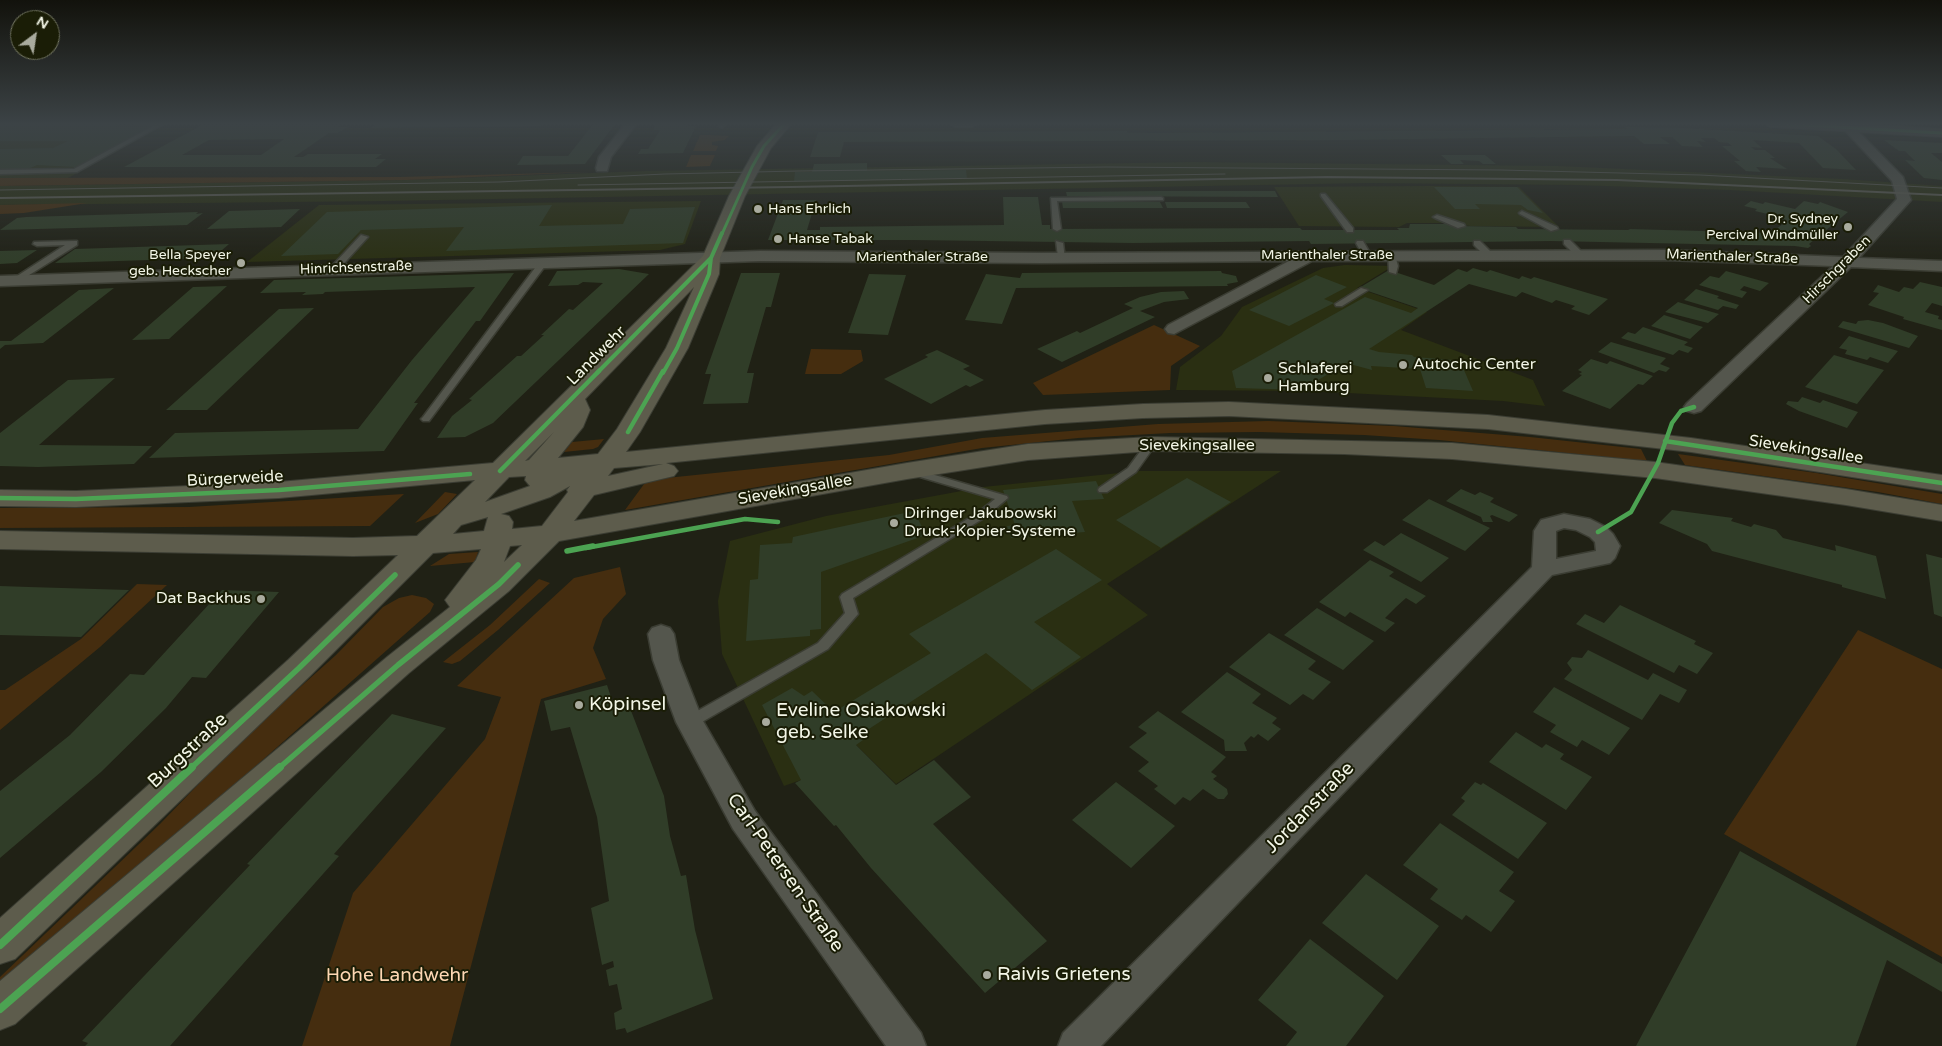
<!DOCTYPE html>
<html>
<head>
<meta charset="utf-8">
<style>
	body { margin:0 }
	#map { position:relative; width:1942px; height:1046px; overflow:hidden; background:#202115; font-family:"Varela Round",sans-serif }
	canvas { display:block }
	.north { position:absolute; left:10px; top:10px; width:50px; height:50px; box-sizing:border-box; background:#1a1d06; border:1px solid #717460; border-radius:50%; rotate:31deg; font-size:14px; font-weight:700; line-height:20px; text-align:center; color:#f3f6e7 }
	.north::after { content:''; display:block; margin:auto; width:18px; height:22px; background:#a9ab9e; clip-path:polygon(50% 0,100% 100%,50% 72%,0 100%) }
</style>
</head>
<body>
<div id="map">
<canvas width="1942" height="1046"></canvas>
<div class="north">N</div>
</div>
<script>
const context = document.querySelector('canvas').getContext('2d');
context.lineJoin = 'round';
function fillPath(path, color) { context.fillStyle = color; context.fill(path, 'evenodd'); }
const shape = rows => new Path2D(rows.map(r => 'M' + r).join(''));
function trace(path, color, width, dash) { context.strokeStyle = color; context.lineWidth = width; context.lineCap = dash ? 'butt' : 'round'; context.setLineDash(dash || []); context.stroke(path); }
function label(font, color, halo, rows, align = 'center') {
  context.font = font + ' "Varela Round",sans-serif'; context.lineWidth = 4; context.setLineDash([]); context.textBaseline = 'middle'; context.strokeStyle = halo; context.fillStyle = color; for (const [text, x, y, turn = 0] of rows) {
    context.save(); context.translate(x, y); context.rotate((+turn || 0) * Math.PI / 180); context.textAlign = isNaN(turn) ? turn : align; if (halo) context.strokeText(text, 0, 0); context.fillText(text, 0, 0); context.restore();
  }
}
fillPath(shape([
	[0,123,168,123,68,178,0,178],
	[1194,162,1558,166,1843,179,1942,186,1942,202,1730,190,1575,185,1368,183,384,201,0,205,0,186,407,180,645,171],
	[1431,186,1519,187,1559,227,1470,226,1448,223,1407,223,1399,227,1299,226,1274,187],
	[701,201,685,244,660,250,247,262,319,205],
	[1345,265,1393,266,1357,288,1427,312,1401,330,1533,380,1545,406,1503,401,1309,391,1176,390,1180,367,1221,336,1242,307,1323,268],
	[1139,471,1281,471,1107,584,1148,615,896,784,856,745,801,780,784,786,722,654,718,601,730,541,826,516,983,487]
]), '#2a2f12');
fillPath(shape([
	[700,135,710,135,729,136,725,140,712,142,712,145,718,146,716,151,693,151],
	[691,155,715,155,710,166,686,167],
	[589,172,407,180,0,186,0,178,400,177],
	[87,203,24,213,0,214,0,205],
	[1154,325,1200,346,1171,366,1170,390,1043,395,1033,383],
	[811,349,861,350,863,361,841,374,805,374],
	[1268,421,1394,426,1530,437,1641,449,1647,461,1439,440,1364,435,1259,432,1170,433,1078,438,982,448,625,510,647,480,889,455,982,438,1158,424],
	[604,439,598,447,593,449,564,452,572,442],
	[1678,454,1816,473,1942,494,1942,504,1878,492,1685,465],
	[445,492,457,494,438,514,415,523],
	[404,494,370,526,0,528,0,508,189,507],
	[478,552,475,562,430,566,449,554],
	[620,567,626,594,603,619,593,648,606,679,541,699,450,1046,302,1046,353,893,485,739,501,697,457,686,574,578],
	[539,579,550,583,498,630,460,661,452,664,443,662,490,625],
	[137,584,167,585,100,647,0,730,0,690,5,690,81,639],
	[412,595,426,598,434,604,430,612,0,992,0,977,160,824,241,740,336,655,383,607,399,598],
	[1858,630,1942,669,1942,957,1724,834]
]), '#452d0f');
fillPath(shape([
	[0,123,122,123,115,127,153,126,75,167,37,165,28,169,0,170,0,149,53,148,68,141,0,141],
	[377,123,542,123,540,126,371,128],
	[594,123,616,123,585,164,517,165,523,156,568,156],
	[656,123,688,123,688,126,696,126,683,153,638,154,641,149,648,149,660,130,653,130],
	[202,125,341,125,337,127,348,127,338,133,329,133,294,157,303,157,308,154,382,154,375,159,386,159,376,167,124,167],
	[284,139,261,155,182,155,209,140],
	[1625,127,1685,128,1818,136,1836,149,1856,170,1823,168,1799,143,1753,140,1762,148,1751,147,1755,150,1765,150,1775,158,1770,158,1787,169,1756,167,1761,172,1746,171,1734,161,1740,161,1722,146,1732,146,1728,143,1719,142,1714,138,1701,138,1706,142,1697,141,1703,147,1682,146,1672,137,1660,137,1670,144,1644,144,1634,136,1348,140,844,142,840,157,810,157,818,132,1127,131,1128,133,1146,133,1628,129],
	[1884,140,1942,143,1942,153,1931,153,1942,162,1942,180,1924,178,1905,160,1915,161,1905,151,1899,151],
	[1441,155,1485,155,1496,164,1483,164,1479,161,1460,160,1464,164,1451,164],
	[867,163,867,171,966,170,967,178,794,181,795,172,812,172,814,164],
	[1434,187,1517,187,1543,213,1528,210,1521,205,1475,204,1480,209,1455,209],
	[1160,191,1275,191,1278,197,1067,196,1066,192],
	[1003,197,1038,197,1042,225,1050,225,1050,229,1300,228,1302,230,1399,230,1397,228,1409,228,1410,224,1449,224,1456,226,1516,227,1518,229,1630,230,1628,229,1776,233,1778,230,1776,229,1787,221,1783,220,1784,218,1755,211,1757,209,1744,206,1751,201,1763,204,1765,202,1795,209,1804,201,1818,204,1820,202,1848,212,1809,244,1811,246,1808,248,1795,246,1551,241,1311,244,1309,241,1133,243,914,240,768,240,783,200,816,200,807,230,820,230,820,227,1004,225],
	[1062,202,1160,202,1163,208,1063,208],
	[1165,202,1246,202,1250,208,1167,208],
	[552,205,539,226,623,224,630,209,695,207,683,243,446,251,464,227,361,230,338,254,281,256,327,212],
	[300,209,281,227,207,229,229,211],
	[198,212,196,214,203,213,187,225,0,230,17,218,26,217],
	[229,244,213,258,55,263,75,249],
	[37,250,17,263,0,264,0,251],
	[1473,268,1487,272,1490,270,1519,279,1522,276,1531,279,1534,277,1608,299,1589,315,1571,309,1575,306,1556,300,1552,303,1522,292,1516,297,1469,284,1369,349,1379,352,1412,355,1414,357,1454,360,1459,370,1464,370,1473,391,1426,388,1420,369,1371,366,1372,370,1346,363,1302,390,1236,388,1232,371,1365,297,1411,313,1418,308,1359,288,1389,270,1434,285,1458,269,1467,272],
	[619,269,649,274,493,423,465,437,437,438,452,416,472,400,469,399,517,356,521,356,544,335,541,335,569,309,573,310,603,283,583,282,578,285,548,286,557,271],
	[1221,271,1222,273,1236,276,1238,282,1227,284,1228,286,1016,288,1002,324,965,320,986,274,1020,278,1022,273],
	[1726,271,1769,283,1760,291,1744,286,1740,290,1747,292,1742,298,1699,285,1710,276,1719,278],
	[514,273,480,321,476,321,414,403,418,403,384,451,149,458,175,433,358,429,412,360,475,287,325,292,323,294,302,295,306,292,260,293,274,280],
	[741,273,780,273,771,307,766,307,747,373,754,373,748,403,703,404,711,374,705,374],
	[869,274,906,275,888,335,848,333],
	[1316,275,1347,287,1324,299,1334,303,1289,326,1249,310],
	[1920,282,1942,287,1942,306,1932,303,1925,312,1939,316,1938,319,1942,320,1942,330,1903,319,1904,317,1868,305,1879,293,1873,292,1878,285,1899,292,1904,287,1913,289],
	[227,286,169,339,132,340,193,287],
	[114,288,43,343,5,345,0,349,0,341,11,341,79,290],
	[1696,289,1719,296,1717,298,1739,305,1736,309,1723,306,1718,310,1684,300],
	[1184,291,1189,299,1164,302,1140,311,1155,317,1062,362,1037,349,1077,331,1080,333,1133,308,1124,304,1140,297,1161,292],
	[1678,302,1719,314,1708,323,1665,312],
	[314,308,207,410,166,410,279,309],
	[1664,315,1683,321,1703,327,1690,339,1651,326],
	[1868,320,1883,323,1918,336,1909,348,1838,327,1843,321,1856,324,1858,321],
	[1643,327,1688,342,1684,345,1693,348,1688,353,1679,350,1673,355,1621,338,1628,332,1635,334],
	[1849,336,1898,351,1888,363,1870,357,1867,360,1845,354,1847,350,1839,348],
	[1611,342,1666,358,1660,364,1670,368,1666,372,1659,370,1654,373,1598,352],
	[937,350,970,366,963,369,984,380,970,387,966,385,931,404,884,379,928,357,925,355],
	[1834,355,1884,370,1857,404,1805,387],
	[1591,359,1607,364,1610,361,1653,376,1643,385,1638,384,1610,409,1562,391,1582,375,1579,374,1582,372,1578,370],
	[115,378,39,445,152,446,134,464,38,467,0,466,0,433,68,380],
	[1802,397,1820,403,1823,400,1858,412,1847,428,1799,411,1786,404,1788,401,1798,402],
	[1187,478,1231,502,1161,548,1116,520],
	[1096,481,1104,499,1072,501,1085,532,1011,538,1007,526,1015,525,1003,490],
	[1461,489,1475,495,1480,492,1494,498,1490,502,1518,515,1509,522,1492,515,1490,516,1493,522,1483,522,1481,517,1446,501],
	[1429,499,1490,528,1465,551,1402,520],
	[1672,510,1733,518,1731,521,1751,527,1754,524,1776,530,1783,538,1836,551,1835,545,1876,556,1886,599,1842,587,1842,585,1712,551,1707,544,1659,523],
	[914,511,926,535,821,572,821,629,810,630,810,636,746,641,750,580,758,579,760,545,792,543,793,537],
	[1401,533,1449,558,1421,582,1363,550,1375,541,1384,546],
	[1056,549,1102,580,1034,622,1081,657,1032,690,986,653,858,736,863,740,856,745,896,785,934,760,971,797,933,824,1047,941,985,993,871,868,836,825,834,826,795,783,801,780,762,705,792,688,804,696,812,691,834,712,931,653,909,634],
	[1926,554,1942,558,1942,617,1934,614],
	[1370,560,1394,572,1389,576,1426,596,1416,604,1406,598,1396,607,1385,618,1395,623,1385,632,1350,612,1345,617,1319,602],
	[0,586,29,587,129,590,81,637,0,635],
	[222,590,279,592,206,678,192,677,166,708,101,772,0,858,0,791,70,735,130,674,144,675],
	[1620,605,1696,641,1694,644,1713,653,1697,674,1679,665,1674,673,1576,624,1585,614,1604,623],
	[1317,608,1374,641,1343,670,1284,635],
	[1269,633,1316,661,1308,669,1331,682,1313,700,1303,694,1290,705,1229,667],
	[1588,650,1648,680,1653,673,1687,690,1679,703,1660,694,1642,720,1564,679,1572,670,1567,663,1572,657,1582,658],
	[1227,672,1261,694,1252,703,1277,718,1272,723,1281,729,1268,741,1258,734,1254,738,1251,736,1244,743,1247,751,1225,751,1224,740,1181,712],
	[607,685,615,709,628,703,664,796,670,836,681,876,686,875,695,930,713,999,627,1033,625,1028,616,1030,614,1013,622,1009,617,984,609,986,606,970,614,967,613,961,602,965,591,908,609,901,597,817,570,727,551,731,544,701],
	[1554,687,1630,728,1609,755,1582,740,1577,747,1550,732,1556,725,1533,712],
	[1158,711,1226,757,1211,772,1217,776,1213,779,1227,789,1228,794,1224,799,1218,799,1203,789,1190,801,1183,797,1175,805,1154,789,1158,786,1138,771,1149,762,1129,747,1147,733,1138,727],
	[392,714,446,728,334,854,339,856,170,1046,85,1046,88,1043,82,1041,250,865,247,864],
	[1516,732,1542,748,1546,744,1564,754,1560,759,1592,777,1566,810,1489,762],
	[1116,782,1175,826,1131,868,1072,820],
	[1475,782,1481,785,1483,783,1547,823,1518,859,1452,815,1465,801,1461,798],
	[1440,823,1514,872,1499,891,1515,901,1491,932,1466,915,1462,920,1430,899,1438,889,1403,865],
	[1740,851,1942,964,1942,992,1887,960,1856,1046,1636,1046],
	[1366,874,1439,926,1397,980,1322,923],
	[1310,939,1384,996,1346,1046,1286,1046,1297,1032,1258,1000]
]), '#303d28');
const service = shape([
	[136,123,165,123,77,172,0,174,0,170,74,169,155,125,136,123],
	[720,123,726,123,722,128,719,126,720,123],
	[1321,194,1325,194,1353,228,1353,232,1347,232,1321,196,1321,194],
	[1161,197,1163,198,1163,200,1057,201,1061,229,1057,231,1053,229,1051,198,1161,197],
	[1522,211,1557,227,1558,229,1551,231,1520,214,1519,213,1522,211],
	[1437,215,1464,224,1465,226,1458,228,1435,218,1433,217,1437,215],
	[361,235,368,237,337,271,331,271,331,267,361,235],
	[1564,240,1570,240,1582,252,1582,256,1576,256,1564,244,1564,240],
	[74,241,77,241,77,245,18,282,11,280,65,245,37,246,33,244,34,242,74,241],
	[1056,241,1063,243,1065,259,1058,257,1056,241],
	[1357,241,1363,241,1371,255,1370,257,1364,257,1356,243,1357,241],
	[1474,241,1480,241,1491,252,1491,256,1485,256,1474,245,1474,241],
	[1388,253,1395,255,1398,266,1396,274,1389,272,1388,253],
	[541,260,548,262,429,421,423,421,421,419,423,417,541,260],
	[1361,288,1368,290,1342,306,1336,306,1335,304,1361,288],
	[1151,441,1156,444,1136,472,1107,492,1099,492,1098,490,1099,488,1128,468,1147,442,1151,441],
	[914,469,1007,496,1008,498,984,518,853,598,858,614,828,649,695,726,690,727,685,726,683,722,685,718,818,643,845,613,840,597,842,594,976,514,995,499,910,474,909,472,914,469]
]);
const minor = shape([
	[626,123,637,123,611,157,607,171,597,171,596,168,599,157,626,123],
	[1838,123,1850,123,1903,177,1911,200,1859,258,1942,261,1942,271,1851,267,1701,411,1694,413,1687,411,1684,407,1687,403,1833,266,1666,260,1312,261,1174,334,1168,333,1165,329,1168,325,1289,261,1040,263,760,261,0,286,0,276,760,251,1040,253,1666,250,1843,257,1897,199,1892,181,1838,123],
	[1564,514,1590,519,1606,527,1613,534,1620,546,1615,558,1610,563,1552,575,1101,1046,1058,1046,1063,1033,1532,567,1534,531,1541,520,1564,514],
	[1564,528,1576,530,1590,537,1595,542,1596,551,1556,559,1556,531,1564,528],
	[661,625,670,628,674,634,679,660,703,721,755,811,921,1033,926,1046,886,1046,733,829,676,722,653,660,648,634,652,628,661,625]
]);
const tertiary = shape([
	[948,123,979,123,972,127,955,127,948,123],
	[1763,123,1851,123,1942,129,1942,137,1770,127,1763,123]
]);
const primary = shape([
	[777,123,792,123,771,148,745,196,720,258,719,274,688,348,640,432,626,452,1045,410,1143,404,1229,402,1488,415,1691,438,1942,475,1942,491,1691,452,1488,429,1229,416,1143,418,1045,424,666,463,674,466,678,471,674,476,594,495,574,521,907,463,1028,444,1151,437,1452,443,1655,462,1846,489,1942,505,1942,521,1846,505,1655,478,1452,459,1344,454,1151,451,1028,460,907,479,559,541,509,591,409,673,15,1024,0,1030,0,981,387,657,450,607,445,600,476,560,481,549,433,553,310,676,15,959,0,964,0,918,288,660,398,555,353,556,0,549,0,531,353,538,417,536,475,480,279,498,76,507,0,506,0,490,76,491,279,482,493,463,703,256,729,196,757,146,777,123],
	[694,287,666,348,617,429,598,454,558,458,583,427,590,410,585,399,694,287],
	[554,432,529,460,525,461,554,432],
	[663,464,608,476,614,468,663,464],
	[526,476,525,480,530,486,485,502,509,477,526,476],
	[570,486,567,490,568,492,542,526,512,529,513,522,509,516,501,514,550,497,570,486],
	[488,517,484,531,453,534,461,525,488,517],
	[522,545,504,562,510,546,522,545]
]);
trace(service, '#3b3d33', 3);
trace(minor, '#3b3d33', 3);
trace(tertiary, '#3b3d33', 2);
trace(primary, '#3b3d33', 2);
fillPath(service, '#54564d');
fillPath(minor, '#54564d');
fillPath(tertiary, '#54564d');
fillPath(primary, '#5d5c4c');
trace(shape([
	[578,185,1225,174],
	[0,190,499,182,665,174,798,171,1106,167,1501,170,1700,175,1942,188]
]), '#5c5c53', 1);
trace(shape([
	[0,198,791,187,1327,177,1617,180,1942,195]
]), '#5c5c53', 2);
trace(shape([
	[1770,123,1942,133],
	[722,234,752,167,764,146,785,123]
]), '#4ca352', 3);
trace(shape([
	[597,373,711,258],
	[663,373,677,348,709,274,711,258,722,233]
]), '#4ca352', 4);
trace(shape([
	[628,432,663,371],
	[1665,441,1942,483],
	[500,471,599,371],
	[0,498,76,499,279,490,470,474],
	[1598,532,1631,512,1658,463,1672,423,1681,411,1694,407],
	[586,548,745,519,778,522]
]), '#4ca352', 4.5);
trace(shape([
	[567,551,593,546],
	[191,768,299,668,395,575],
	[279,768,398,665,499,584,518,565]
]), '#4ca352', 5.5);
trace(shape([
	[0,945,192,767],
	[0,1009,280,767]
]), '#4ca352', 8);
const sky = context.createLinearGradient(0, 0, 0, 270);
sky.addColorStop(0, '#12120c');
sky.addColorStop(0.46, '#3c4346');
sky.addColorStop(1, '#3c434600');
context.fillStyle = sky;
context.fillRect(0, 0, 1942, 270);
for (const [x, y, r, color] of [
	[758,209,5,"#a9ab9e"],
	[1848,227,5,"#a9ab9e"],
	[778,239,5,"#a9ab9e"],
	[241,263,5,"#a9ab9e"],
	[1403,365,5,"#a9ab9e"],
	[1268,378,5,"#a9ab9e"],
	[894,523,5,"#a9ab9e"],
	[261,599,5,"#a9ab9e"],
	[579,705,5,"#a9ab9e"],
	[766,722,5,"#a9ab9e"],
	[987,975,5,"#a9ab9e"]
]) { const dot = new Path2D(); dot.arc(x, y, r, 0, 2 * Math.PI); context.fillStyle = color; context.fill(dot); trace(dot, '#1a1d06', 2); }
label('14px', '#f3f6e7', '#1a1d06', [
	["Hans Ehrlich",768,209],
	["Dr. Sydney",1838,219,"right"],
	["Percival Windmüller",1838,235,"right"],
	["Hanse Tabak",788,239],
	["Bella Speyer",231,255,"right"],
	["geb. Heckscher",231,271,"right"]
], 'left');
label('14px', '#f3f6e7', '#1a1d06', [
	["Marienthaler Straße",1327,255],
	["Marienthaler Straße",922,257],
	["Marienthaler Straße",1732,257,2],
	["Hinrichsenstraße",356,268,-2],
	["Hirschgraben",1837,270,-45]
]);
label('16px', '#f3f6e7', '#1a1d06', [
	["Landwehr",597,356,-45],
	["Sievekingsallee",1197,446],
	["Sievekingsallee",1806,450,9],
	["Bürgerweide",235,479,-3],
	["Sievekingsallee",795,490,-10]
]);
label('16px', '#f3f6e7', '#1a1d06', [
	["Autochic Center",1413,365],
	["Schlaferei",1278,369],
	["Hamburg",1278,387],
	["Diringer Jakubowski",904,514],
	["Druck-Kopier-Systeme",904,532],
	["Dat Backhus",251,599,"right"]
], 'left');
label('19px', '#f3f6e7', '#1a1d06', [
	["Köpinsel",589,705],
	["Eveline Osiakowski",776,711],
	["geb. Selke",776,733],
	["Raivis Grietens",997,975]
], 'left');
label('19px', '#f3f6e7', '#1a1d06', [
	["Burgstraße",188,751,-43],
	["Jordanstraße",1310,808,-46],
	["Carl-Petersen-Straße",785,873,55]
]);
label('19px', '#fdd7b3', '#1a1d06', [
	["Hohe Landwehr",397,976]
]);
</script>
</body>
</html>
